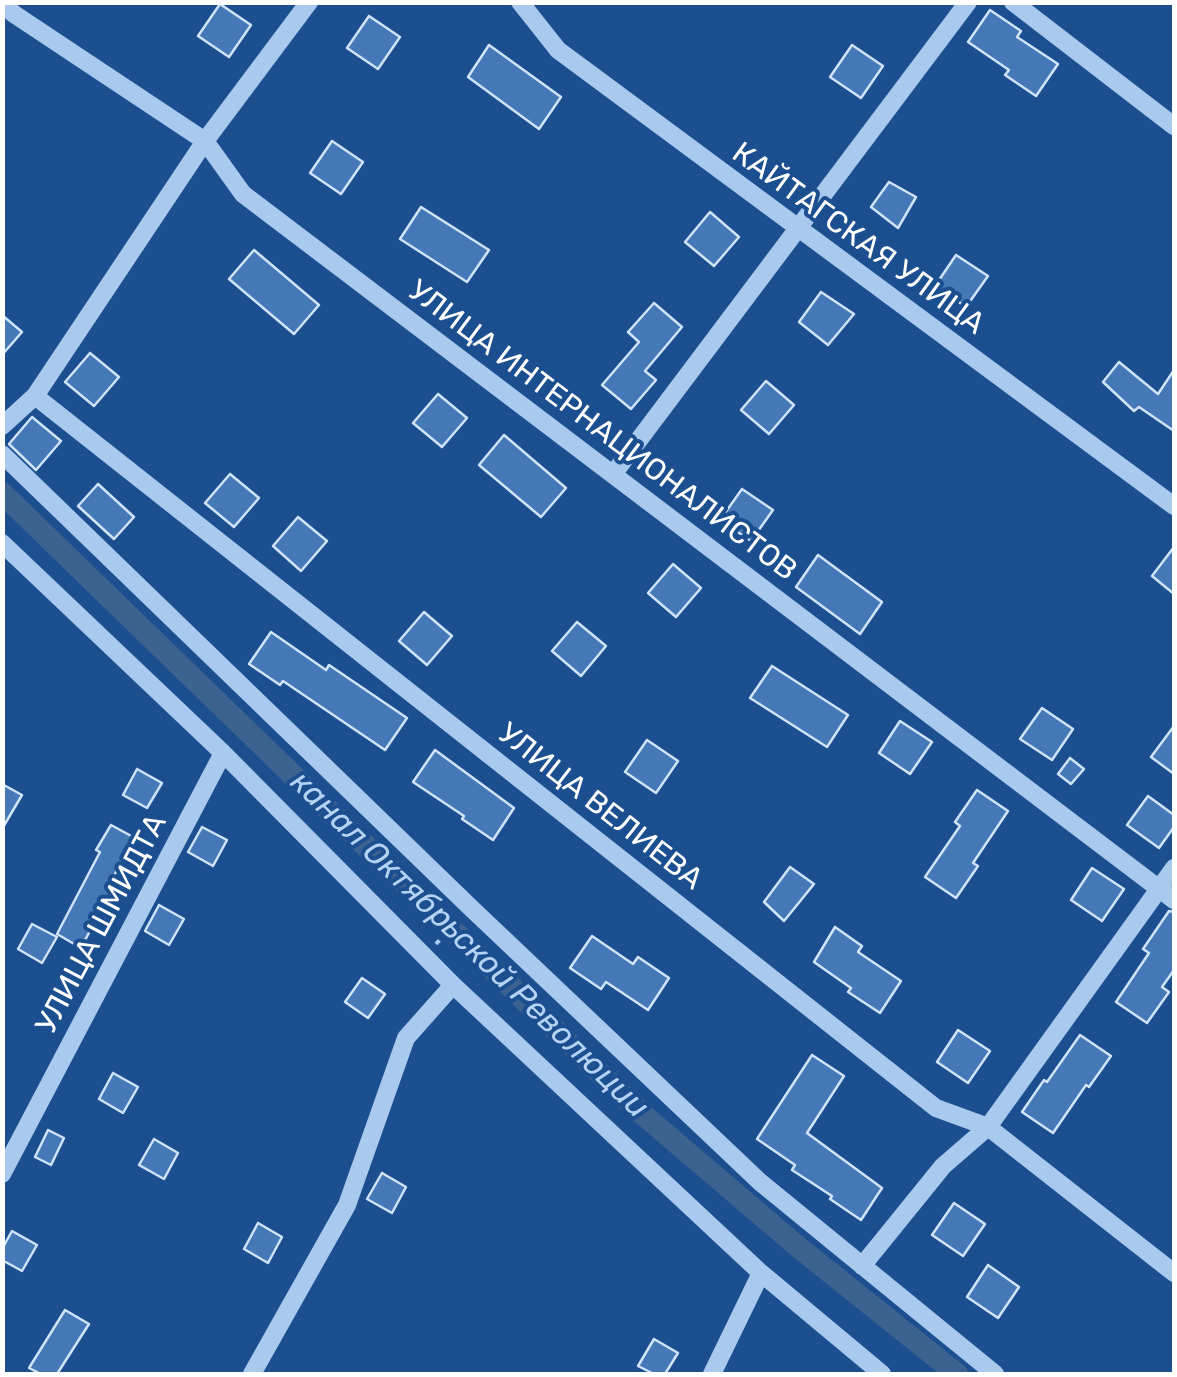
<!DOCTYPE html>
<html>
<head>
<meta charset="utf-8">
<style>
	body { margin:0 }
	#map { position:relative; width:1177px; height:1377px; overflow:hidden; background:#1b4f8f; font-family:Rubik,sans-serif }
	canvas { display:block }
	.frame { position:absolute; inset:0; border:5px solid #fff; pointer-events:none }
</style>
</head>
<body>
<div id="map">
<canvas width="1177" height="1377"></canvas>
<div class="frame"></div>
</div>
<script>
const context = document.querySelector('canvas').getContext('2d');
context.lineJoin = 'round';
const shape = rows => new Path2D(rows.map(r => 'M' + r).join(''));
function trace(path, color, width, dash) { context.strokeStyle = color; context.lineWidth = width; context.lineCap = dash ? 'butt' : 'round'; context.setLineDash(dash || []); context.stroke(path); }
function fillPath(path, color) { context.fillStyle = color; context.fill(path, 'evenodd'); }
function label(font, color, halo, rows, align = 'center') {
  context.font = font + ' Rubik,sans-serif'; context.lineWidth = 8; context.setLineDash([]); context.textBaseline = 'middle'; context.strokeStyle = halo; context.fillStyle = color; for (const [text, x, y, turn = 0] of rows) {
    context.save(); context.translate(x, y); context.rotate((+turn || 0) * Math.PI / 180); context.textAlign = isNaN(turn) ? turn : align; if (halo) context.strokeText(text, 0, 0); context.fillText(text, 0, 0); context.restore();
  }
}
trace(shape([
	[2,493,640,1112,797,1246,957,1374]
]), '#3c6290', 22);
const building = shape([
	[220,4,251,25,229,57,198,36,220,4],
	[990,10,1021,31,1017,37,1058,64,1036,96,1005,75,1009,70,968,42,990,10],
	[369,16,400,37,378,69,347,48,369,16],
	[489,45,561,97,539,129,468,77,489,45],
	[852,45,883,66,861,98,830,77,852,45],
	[332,141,363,162,341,194,310,173,332,141],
	[889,182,916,197,898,228,871,207,889,182],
	[421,207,489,250,467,282,400,239,421,207],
	[710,212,739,237,714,266,685,242,710,212],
	[254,250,319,305,294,334,229,279,254,250],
	[956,255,988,276,966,307,935,286,956,255],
	[821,292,854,314,828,345,799,322,821,292],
	[654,303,682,327,645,371,656,380,631,409,602,385,639,342,628,332,654,303],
	[2,315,22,332,2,355,2,315],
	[90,353,119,377,94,406,65,382,90,353],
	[1119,362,1158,394,1174,370,1174,431,1139,407,1134,411,1103,382,1119,362],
	[766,381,794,405,769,434,741,410,766,381],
	[438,394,467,418,442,447,413,423,438,394],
	[32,417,61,441,36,470,9,444,32,417],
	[504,435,566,488,541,517,479,465,504,435],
	[230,474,259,498,234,527,205,503,230,474],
	[98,484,134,517,114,539,78,506,98,484],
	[742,489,773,510,751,541,720,520,742,489],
	[298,517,327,541,301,571,273,546,298,517],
	[1174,547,1174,594,1152,576,1174,547],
	[818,555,882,602,860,634,796,587,818,555],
	[673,564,701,588,676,617,648,593,673,564],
	[424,612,452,636,427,665,399,641,424,612],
	[577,622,606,646,581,676,552,651,577,622],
	[271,632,326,670,329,665,407,718,385,750,283,681,280,685,249,664,271,632],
	[772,666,848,715,827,747,750,698,772,666],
	[1042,708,1073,729,1052,760,1020,739,1042,708],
	[900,721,932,742,910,774,879,753,900,721],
	[1174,726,1174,774,1151,757,1174,726],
	[647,740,678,761,656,793,625,772,647,740],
	[435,750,514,808,493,840,462,819,464,816,413,782,435,750],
	[1070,758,1084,769,1071,784,1058,774,1070,758],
	[137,769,162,783,147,808,123,795,137,769],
	[2,784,22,795,2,829,2,784],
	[977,790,1008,811,973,863,978,866,956,898,925,877,960,826,955,822,977,790],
	[1148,796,1174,815,1174,827,1159,848,1127,825,1148,796],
	[111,825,135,838,110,883,114,885,81,948,57,934,100,852,96,850,111,825],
	[202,827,227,840,213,866,188,852,202,827],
	[790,867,814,884,784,921,764,902,790,867],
	[1092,868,1124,889,1102,921,1071,900,1092,868],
	[159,905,184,919,169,945,145,931,159,905],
	[1169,911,1174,912,1174,970,1162,987,1169,992,1147,1023,1116,1002,1149,953,1143,949,1169,911],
	[32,924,57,937,42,963,18,949,32,924],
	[835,927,862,946,858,952,901,981,880,1013,848,992,851,988,814,962,835,927],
	[592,936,633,964,638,957,669,978,648,1010,606,982,601,989,570,968,592,936],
	[362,978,385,994,368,1018,345,1002,362,978],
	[958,1030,990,1051,968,1083,937,1062,958,1030],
	[1080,1035,1111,1056,1089,1087,1086,1085,1053,1133,1022,1112,1044,1080,1047,1082,1080,1035],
	[812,1055,844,1076,807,1133,882,1188,861,1220,830,1199,832,1196,792,1170,795,1165,757,1139,812,1055],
	[113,1073,138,1087,123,1113,99,1099,113,1073],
	[48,1130,64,1138,51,1165,35,1157,48,1130],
	[154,1139,178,1153,164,1179,139,1165,154,1139],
	[382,1173,406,1187,392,1213,367,1199,382,1173],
	[954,1203,985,1224,963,1256,932,1235,954,1203],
	[258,1223,282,1237,268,1263,244,1249,258,1223],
	[12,1231,37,1245,22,1271,2,1260,2,1249,12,1231],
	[988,1265,1019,1287,998,1318,967,1297,988,1265],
	[65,1310,89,1324,57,1374,41,1374,29,1368,65,1310],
	[654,1339,678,1353,665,1374,654,1374,638,1366,654,1339]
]);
fillPath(building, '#4478b7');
trace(building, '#cfe3fa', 2.5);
trace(shape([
	[436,944,456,922]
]), '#a9c9ee', 4, [5, 8]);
trace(shape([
	[520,2,558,50,1174,506],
	[1013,2,1174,126],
	[2,3,14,14,205,141,243,194,1174,900],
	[35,396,205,141,309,2],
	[2,426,35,396,936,1108,988,1127,1174,1273],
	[2,454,470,907,760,1182,995,1374],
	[614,473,968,2],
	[2,543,223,753,453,985,761,1273,882,1374],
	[2,1174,223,753],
	[862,1266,943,1166,988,1127,1174,868],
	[252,1374,347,1205,406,1038,453,985],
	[712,1374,761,1273]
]), '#a9c9ee', 18);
label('30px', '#fff', '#1b4f8f', [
	["КАЙТАГСКАЯ УЛИЦА",858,239,36],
	["УЛИЦА ИНТЕРНАЦИОНАЛИСТОВ",602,431,37],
	["УЛИЦА ВЕЛИЕВА",600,807,38],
	["УЛИЦА ШМИДТА",102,924,-62]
]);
label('italic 32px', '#b5d3f5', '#1b4f8f', [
	["канал Октябрьской Революции",469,945,44]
]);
</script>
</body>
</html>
